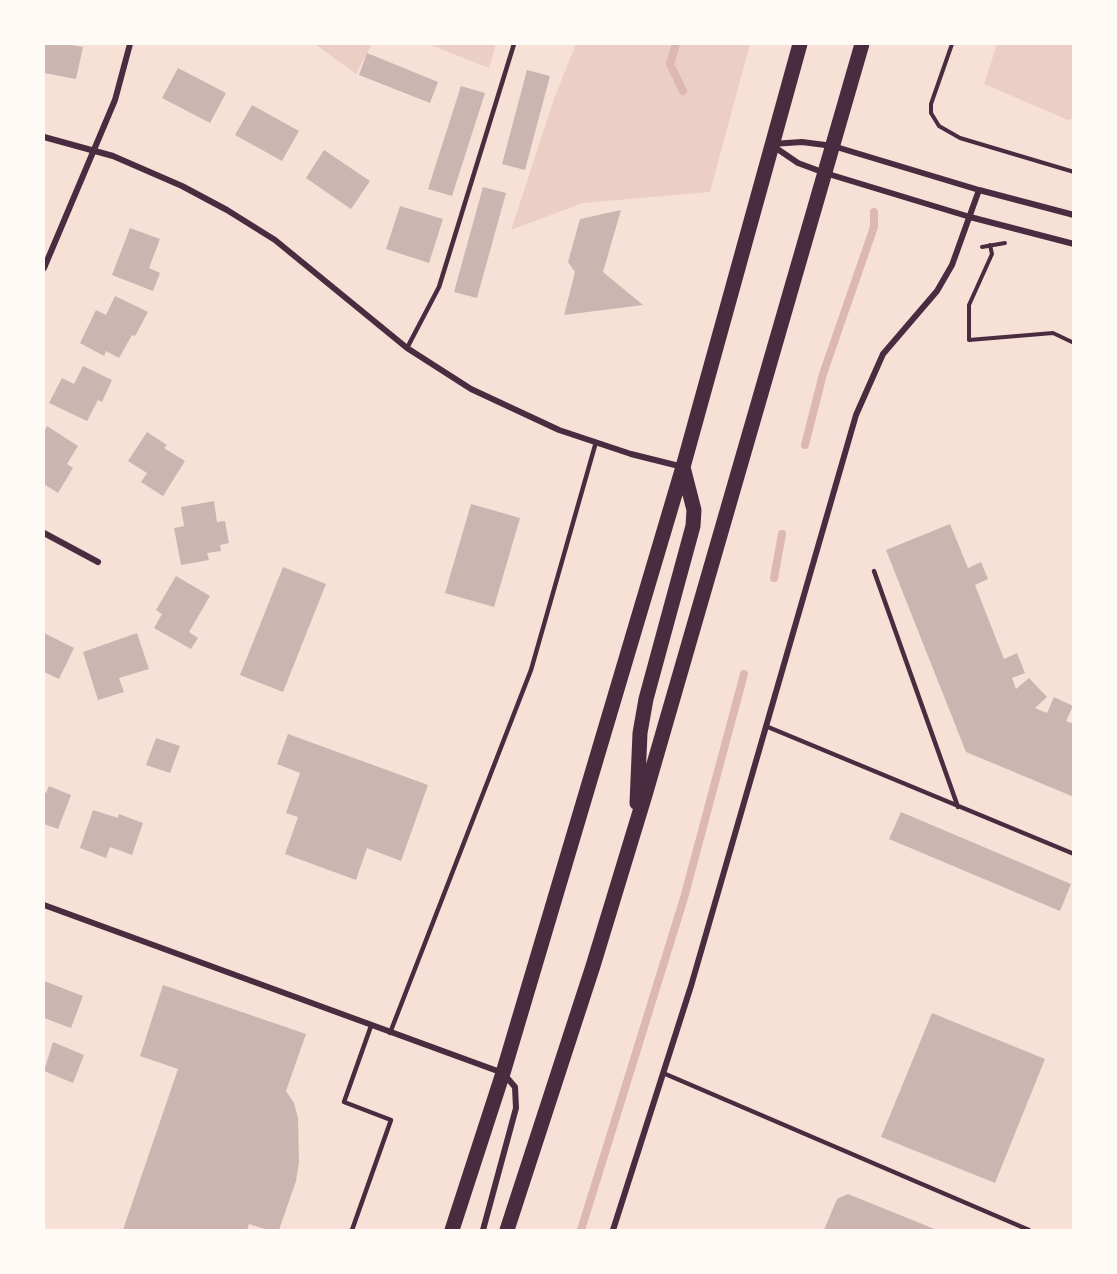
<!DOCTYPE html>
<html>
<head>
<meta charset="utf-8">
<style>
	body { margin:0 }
	#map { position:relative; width:1117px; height:1274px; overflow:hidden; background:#f7e1d7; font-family:Rubik,sans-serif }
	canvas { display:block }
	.frame { position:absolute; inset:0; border:45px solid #fffaf5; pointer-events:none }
</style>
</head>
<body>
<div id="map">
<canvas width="1117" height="1274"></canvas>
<div class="frame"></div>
</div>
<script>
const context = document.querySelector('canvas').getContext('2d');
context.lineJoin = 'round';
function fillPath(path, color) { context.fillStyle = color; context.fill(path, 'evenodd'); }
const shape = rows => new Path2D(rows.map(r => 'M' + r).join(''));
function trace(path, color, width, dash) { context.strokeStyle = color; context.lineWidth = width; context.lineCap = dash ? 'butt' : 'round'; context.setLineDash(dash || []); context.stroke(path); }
fillPath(shape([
	[315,44,372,44,356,74],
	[428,44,496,44,489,68],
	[576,44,750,44,710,192,583,203,511,230,555,96],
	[997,44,1073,44,1073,119,1068,120,984,84]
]), '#ebcfc5');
trace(shape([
	[676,44,670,64,683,91],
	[805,445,823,374,874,227,874,212],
	[774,578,782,534],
	[581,1230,684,898,744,674]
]), '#dcb8b0', 8);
fillPath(shape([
	[44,44,65,44,83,47,76,79,44,73],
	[367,53,438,82,430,103,359,75],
	[178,68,226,93,210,123,162,98],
	[527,70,550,76,525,170,502,164],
	[461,86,485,93,452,196,428,189],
	[252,105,299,131,282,161,235,135],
	[324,150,370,181,351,209,306,178],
	[483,187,506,193,477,298,454,292],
	[400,206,443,219,429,263,386,249],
	[621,210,603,272,643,305,564,315,575,272,568,262,580,219],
	[130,228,160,239,149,268,160,273,153,291,112,275],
	[115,296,148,312,135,336,132,335,119,358,106,351,104,356,80,343,96,310,106,315],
	[83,366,112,380,102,402,98,400,87,421,49,403,62,378,74,384],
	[47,426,78,446,67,464,73,468,58,493,44,484,44,432],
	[147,432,167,445,164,448,185,461,163,496,141,482,147,473,128,461],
	[214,501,217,522,225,521,229,543,220,545,221,551,207,553,209,560,181,565,174,528,184,526,181,507],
	[471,504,520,518,494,607,445,593],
	[950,524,968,568,981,562,988,579,975,585,1004,659,1017,653,1025,673,1012,678,1016,689,1029,678,1047,697,1035,708,1047,713,1054,697,1073,706,1066,721,1074,724,1074,797,966,752,886,550],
	[283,567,326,584,283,692,240,675],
	[176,576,210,596,189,632,198,638,191,649,154,628,162,614,156,610],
	[44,633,74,648,59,679,44,672],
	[137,633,149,669,119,678,124,692,98,700,83,652],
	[288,734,428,785,401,861,367,848,356,880,285,854,298,817,286,813,300,773,277,764],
	[156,738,180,746,170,773,146,765],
	[49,786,71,795,58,829,44,824,44,792,46,793],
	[93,810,118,818,119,814,143,823,132,855,110,847,106,858,80,848],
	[901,812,1071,884,1060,911,889,839],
	[44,981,83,996,71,1028,44,1018],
	[163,985,306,1034,286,1091,294,1103,298,1118,299,1162,296,1181,279,1230,268,1230,249,1224,247,1230,123,1230,178,1069,140,1056],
	[932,1013,1045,1059,995,1183,881,1137],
	[53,1042,84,1055,73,1083,44,1071],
	[848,1194,937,1230,824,1230,837,1199]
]), '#ccb4b1');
trace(shape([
	[952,44,931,104,931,113,939,126,960,138,1074,172],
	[990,245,992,254,969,305,969,340,1053,333,1074,343],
	[982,247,1005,243]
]), '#4a2c40', 4);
trace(shape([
	[407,348,439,287,514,44],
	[874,571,958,807],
	[768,727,1074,854],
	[390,1033,531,670,596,442],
	[663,1073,1029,1230],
	[352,1230,391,1120,344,1102,371,1026]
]), '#4a2c40', 4.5);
trace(shape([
	[44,137,113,156,182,186,227,210,275,240,407,348,471,389,559,430,631,454,683,467],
	[772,144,802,142,833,146,979,190,1074,215],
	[773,146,798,163,825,173,970,217,1074,244],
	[44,268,115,100,130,44],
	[44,533,98,562],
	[44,905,503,1073,515,1087,516,1108,483,1230],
	[613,1230,691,986,856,415,883,354,937,291,952,265,979,190]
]), '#4a2c40', 6);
trace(shape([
	[637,803,640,733,646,699,693,526,694,510,683,467],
	[452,1230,503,1073,683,467,800,44],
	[507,1230,593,966,645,795,862,44]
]), '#4a2c40', 15);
</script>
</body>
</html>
